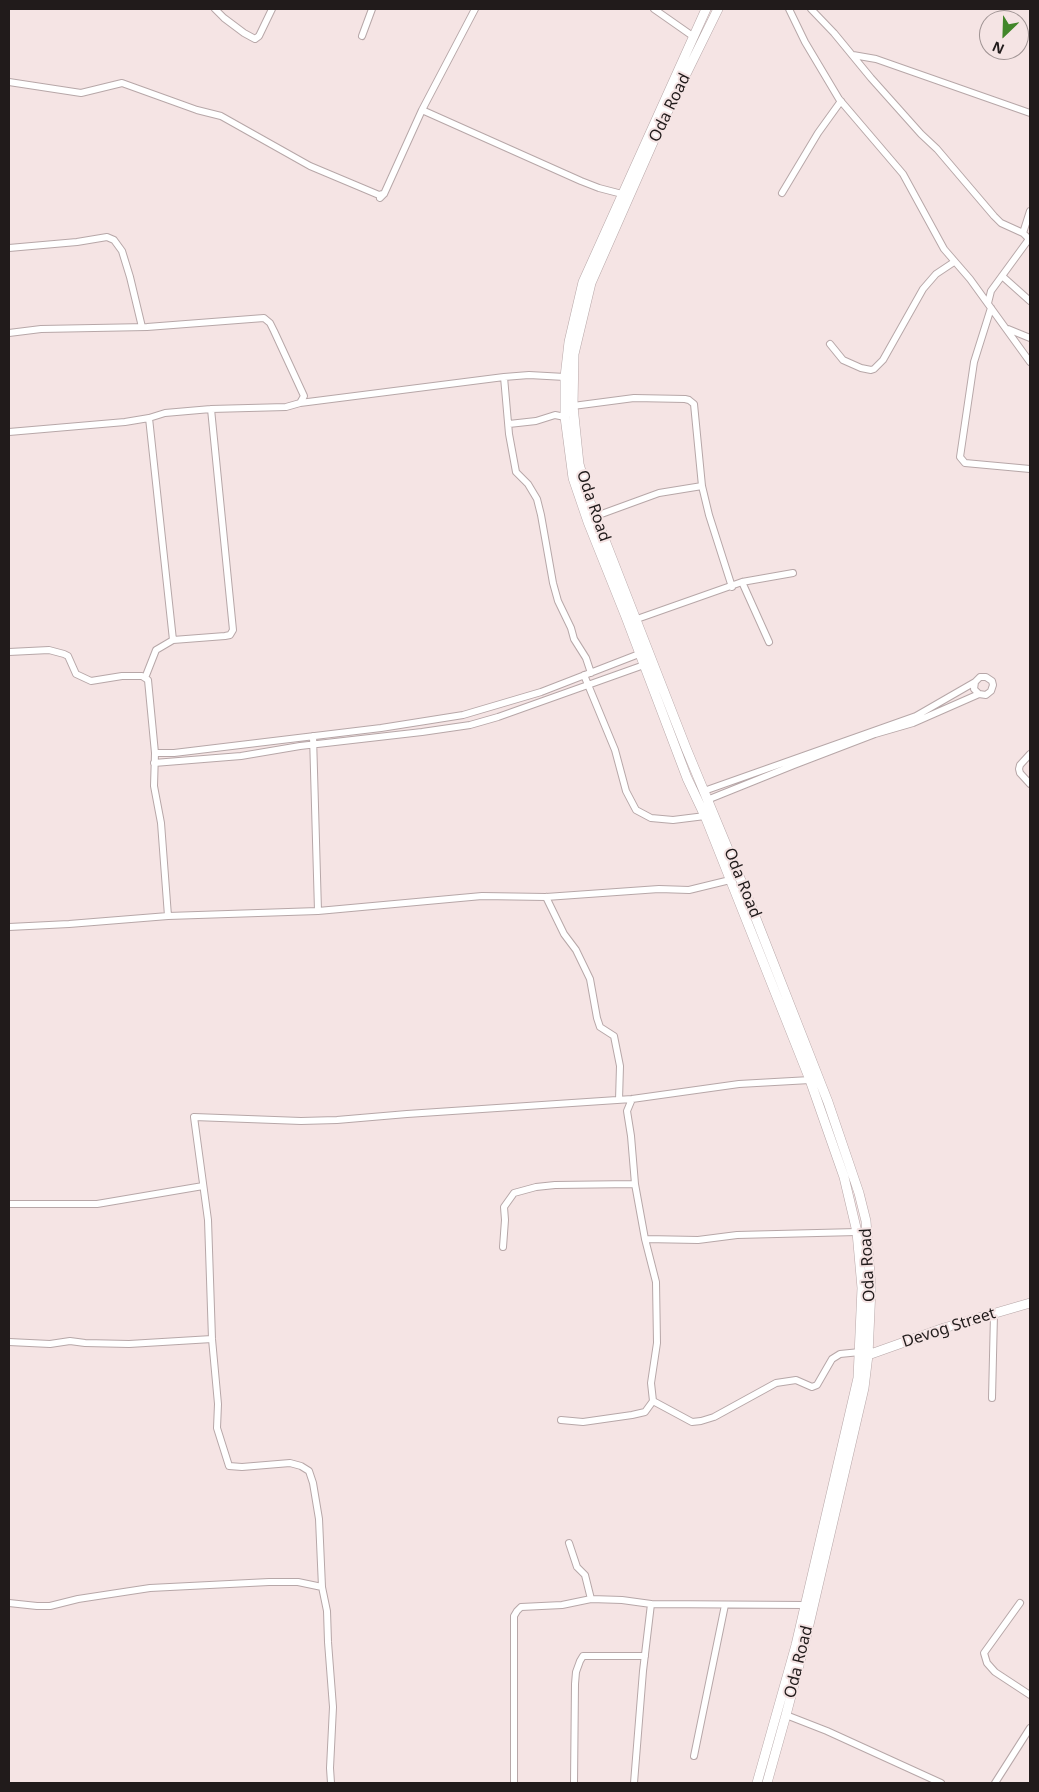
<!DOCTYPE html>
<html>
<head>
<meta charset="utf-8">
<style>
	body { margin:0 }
	#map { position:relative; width:1039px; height:1792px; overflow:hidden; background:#f5e4e4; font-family:"Noto Sans",sans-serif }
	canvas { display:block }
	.frame { position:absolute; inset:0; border:10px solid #211b1b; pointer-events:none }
	.north { position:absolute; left:979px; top:10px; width:50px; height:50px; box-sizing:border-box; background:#f5e4e4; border:1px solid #a09494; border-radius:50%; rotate:204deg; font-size:14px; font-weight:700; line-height:20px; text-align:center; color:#211b1b }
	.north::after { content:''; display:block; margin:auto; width:18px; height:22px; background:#42862a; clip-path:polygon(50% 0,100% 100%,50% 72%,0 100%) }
</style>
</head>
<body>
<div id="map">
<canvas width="1039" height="1792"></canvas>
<div class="frame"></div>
<div class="north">N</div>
</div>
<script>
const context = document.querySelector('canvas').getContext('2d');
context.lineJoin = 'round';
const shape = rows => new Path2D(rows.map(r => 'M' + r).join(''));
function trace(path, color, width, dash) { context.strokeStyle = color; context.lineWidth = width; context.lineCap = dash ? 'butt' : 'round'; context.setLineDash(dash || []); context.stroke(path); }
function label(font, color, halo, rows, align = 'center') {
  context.font = font + ' "Noto Sans",sans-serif'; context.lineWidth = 4; context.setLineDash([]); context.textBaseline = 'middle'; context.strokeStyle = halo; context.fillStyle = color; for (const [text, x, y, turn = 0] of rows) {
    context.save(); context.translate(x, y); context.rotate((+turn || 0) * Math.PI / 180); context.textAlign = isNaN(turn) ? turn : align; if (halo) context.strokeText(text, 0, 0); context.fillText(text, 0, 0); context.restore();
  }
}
const street = shape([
	[215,9,224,18,244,33,255,39,259,36,272,9],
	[654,9,694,37],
	[789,9,805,42,839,99,903,174,944,249,970,279,1030,362],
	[811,9,834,33,871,78,921,134,937,149,994,216,1001,223,1023,233,1029,239,1030,238],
	[362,36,372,9],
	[853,55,876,59,1030,113],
	[9,82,81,93,122,83,197,110,221,116,310,166,379,195,382,194,380,198,384,194,422,110,475,9],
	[422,110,581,181,599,188,622,194],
	[782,193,818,133,841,101],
	[1023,233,1030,211],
	[9,248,77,242,107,237,114,240,122,251,130,277,142,327],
	[1002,276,1030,301],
	[988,303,991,291,1029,239],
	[991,308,974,362,960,457,965,463,1030,469],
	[1008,329,1030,338],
	[9,333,41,329,147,327,264,318,270,323,274,331,304,396,300,403,286,407,211,409,165,413,149,418,125,422,9,432],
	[830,344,843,360,861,368,871,370,874,369,883,360,923,289,936,274,954,262],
	[504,377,509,434,516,472,528,484,537,499,541,515,553,583,558,601,571,628,574,639,586,658,591,673],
	[300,403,504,377,529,375,565,377],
	[573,406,634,398,685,399,689,400,694,404,702,486,709,515,732,587],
	[149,418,173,640],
	[509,424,536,421,555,415,565,417],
	[596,516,659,493,702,486],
	[742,582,769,642],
	[637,619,742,582,793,573],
	[9,652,49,650,64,654,68,656,76,674,91,681,122,676,142,676,148,680,155,753,154,786,161,823,168,916],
	[584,675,615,750,626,791,636,810,651,818,673,820,705,816],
	[145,678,156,650,173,640,225,636,230,635,233,630,211,409],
	[313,736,318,911],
	[155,753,174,753,381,728,463,715,541,692,639,654],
	[1030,754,1020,765,1019,769,1020,773,1030,784],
	[154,763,241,756,300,746,422,732,470,725,498,717,644,665],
	[704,791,916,716,975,682],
	[707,800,794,765,875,734,913,723,979,694,986,695,991,691,993,685,992,681,986,677,980,677,975,682,974,689,979,694],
	[546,897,564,934,576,950,590,979,597,1018,600,1027,614,1036,620,1066,619,1100],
	[9,927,69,924,168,916,318,911,482,896,546,897,659,889,689,890,730,880],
	[9,1204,97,1204,203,1186],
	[645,1239,698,1240,737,1235,857,1232],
	[503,1247,505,1220,504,1207,514,1193,536,1187,555,1185,635,1184],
	[9,1342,50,1344,70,1341,85,1343,129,1344,212,1339],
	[992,1398,994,1314],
	[653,1401,692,1422,701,1421,714,1417,776,1383,796,1380,812,1387,817,1385,832,1359,840,1354,860,1352],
	[561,1420,583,1422,632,1415,645,1412,653,1401,651,1383,657,1343,656,1282,645,1239,635,1184,631,1136,627,1111,632,1099],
	[569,1543,577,1567,585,1575,591,1599],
	[322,1587,319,1519,313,1483,309,1471,301,1466,290,1463,242,1467,229,1466,217,1428,218,1404,212,1339,208,1220,194,1117,301,1121,337,1120,407,1114,632,1099,739,1084,810,1080],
	[9,1603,37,1606,50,1606,78,1599,150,1588,269,1582,298,1582,322,1587,327,1611,328,1642,333,1707,330,1768,331,1783],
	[1020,1603,984,1653,987,1663,995,1672,1030,1695],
	[786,1715,827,1731,941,1783],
	[694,1756,725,1605],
	[514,1783,514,1616,517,1611,521,1607,562,1605,591,1599,622,1600,651,1604],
	[574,1783,575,1684,576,1672,580,1661,583,1656,645,1656],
	[634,1783,643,1671,651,1604,805,1605],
	[995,1783,1030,1728]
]);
const secondary = shape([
	[706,9,583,282,569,342,565,377,565,417,573,478,588,522,626,617,687,778,705,816,810,1080,844,1177,857,1232,862,1288,858,1378,796,1645,757,1783],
	[718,9,658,131,591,283,574,354,573,406,579,464,590,502,686,748,742,883,828,1102,859,1193,866,1221,871,1288,868,1355,864,1388,804,1646,786,1715,767,1783],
	[868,1355,944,1328,1030,1303]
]);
trace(street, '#b7a7a8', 8);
trace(secondary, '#b7a7a8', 10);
trace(street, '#fff', 6);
trace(secondary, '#fff', 9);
label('16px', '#211b1b', '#f5e4e4', [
	["Oda Road",670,108,-64],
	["Oda Road",593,506,71],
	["Oda Road",742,883,68],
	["Oda Road",868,1265,-93],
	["Devog Street",949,1328,-18],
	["Oda Road",799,1662,-76]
]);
</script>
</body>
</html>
